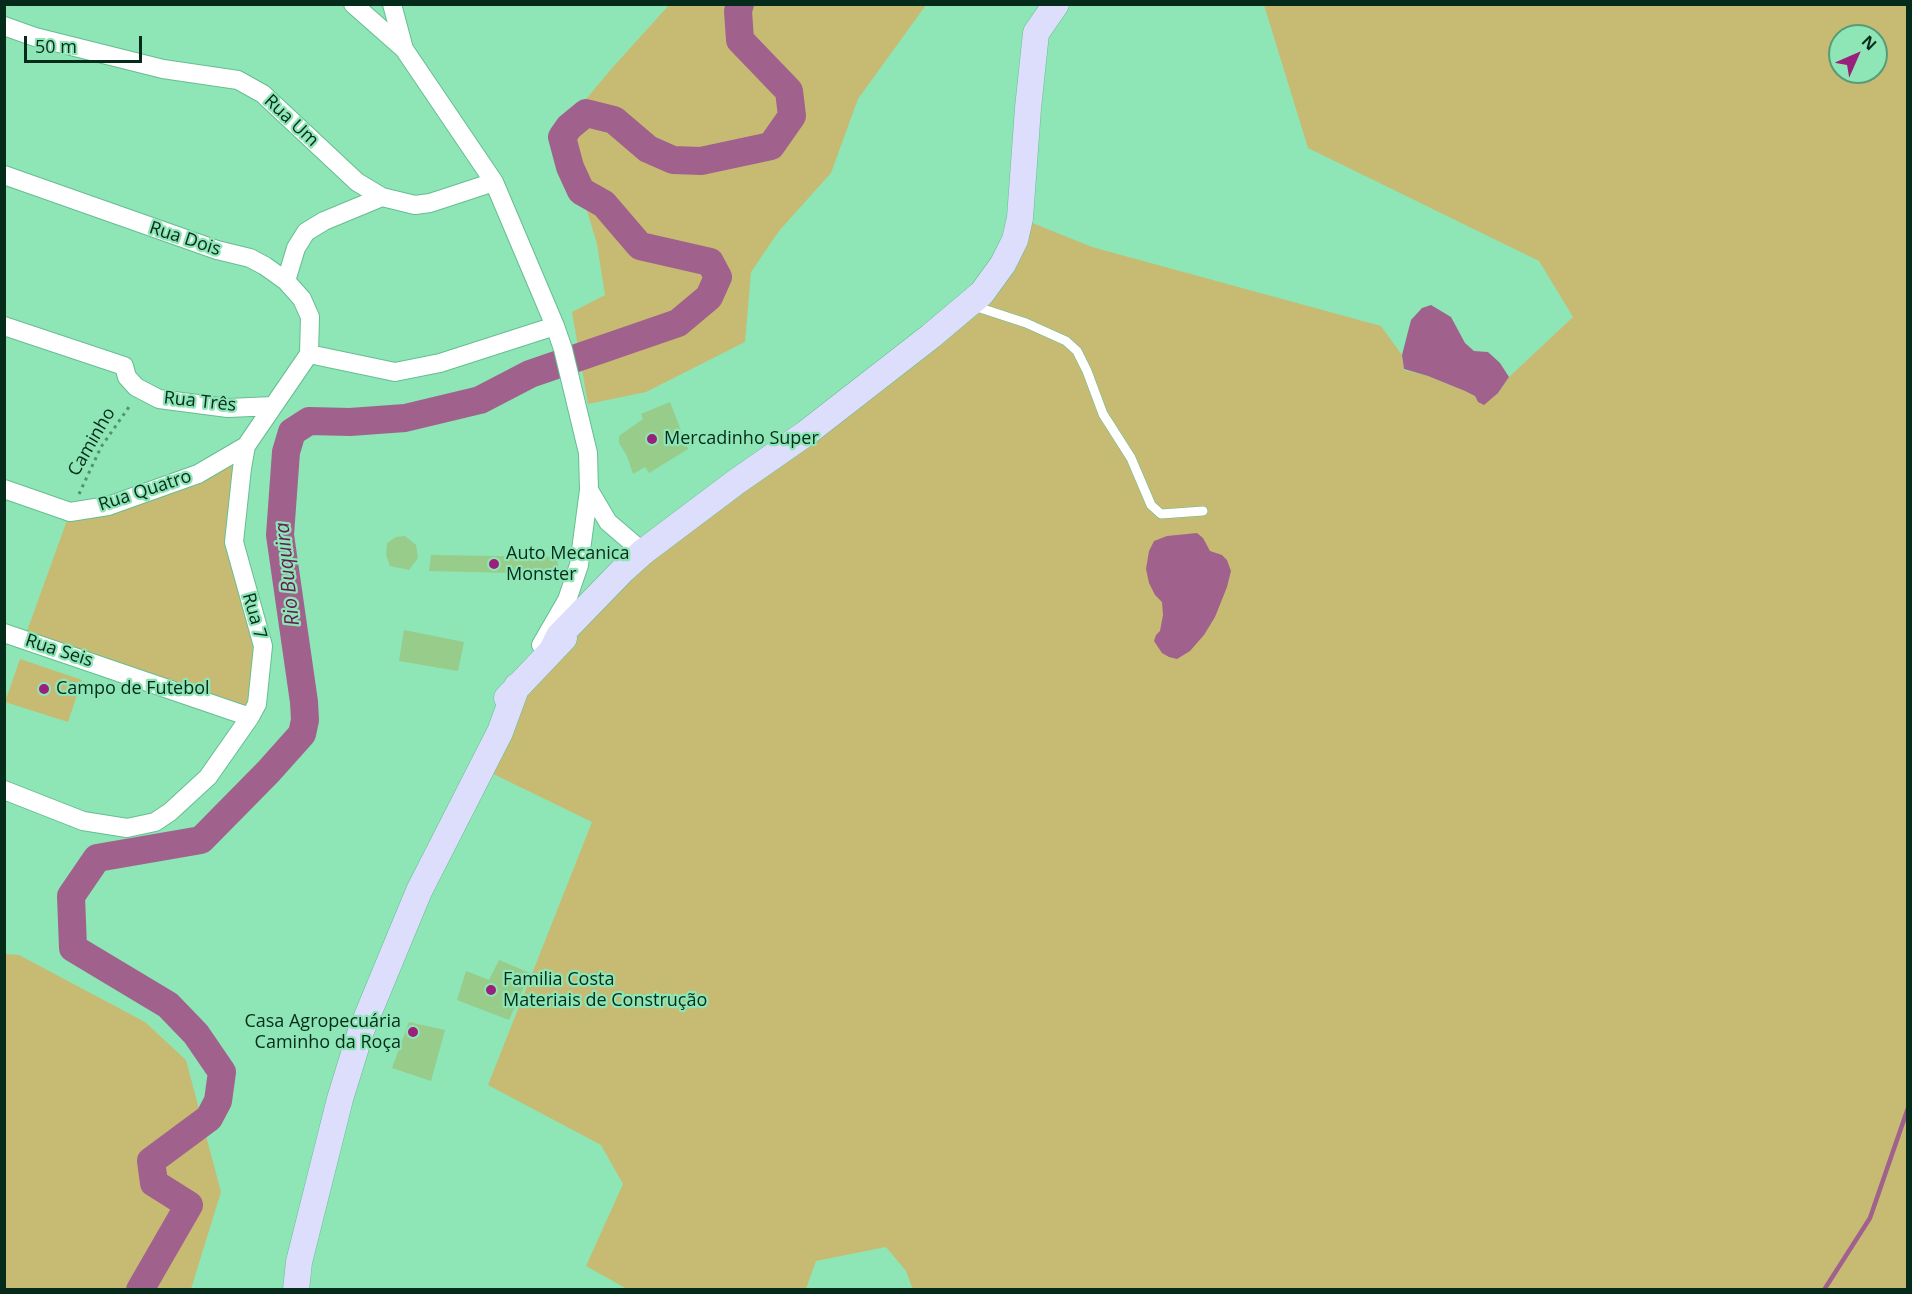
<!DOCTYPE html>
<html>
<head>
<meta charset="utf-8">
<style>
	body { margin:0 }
	#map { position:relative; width:1912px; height:1294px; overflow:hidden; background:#8ee5b6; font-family:"Open Sans",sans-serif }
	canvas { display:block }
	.frame { position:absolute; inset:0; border:6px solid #052c1b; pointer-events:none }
	.north { position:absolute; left:1828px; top:24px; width:60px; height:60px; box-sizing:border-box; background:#8ee5b6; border:2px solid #579b78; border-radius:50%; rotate:45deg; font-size:16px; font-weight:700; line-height:24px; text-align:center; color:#052c1b }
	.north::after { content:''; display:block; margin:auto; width:21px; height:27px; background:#99217c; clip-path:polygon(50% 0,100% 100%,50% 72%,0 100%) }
	.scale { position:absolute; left:24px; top:36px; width:118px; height:27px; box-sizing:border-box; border:3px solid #052c1b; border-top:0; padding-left:8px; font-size:18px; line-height:21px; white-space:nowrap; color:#052c1b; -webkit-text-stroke:4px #8ee5b6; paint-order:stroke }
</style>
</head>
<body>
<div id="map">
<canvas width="1912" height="1294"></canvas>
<div class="frame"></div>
<div class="north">N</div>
<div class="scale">50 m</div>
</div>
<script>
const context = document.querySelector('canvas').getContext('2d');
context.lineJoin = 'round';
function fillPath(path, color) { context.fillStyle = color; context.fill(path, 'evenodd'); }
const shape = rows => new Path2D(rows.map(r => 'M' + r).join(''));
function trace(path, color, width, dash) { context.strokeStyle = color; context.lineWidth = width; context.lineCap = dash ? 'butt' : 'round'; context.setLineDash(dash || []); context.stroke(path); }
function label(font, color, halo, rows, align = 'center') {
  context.font = font + ' "Open Sans",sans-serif'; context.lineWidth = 4.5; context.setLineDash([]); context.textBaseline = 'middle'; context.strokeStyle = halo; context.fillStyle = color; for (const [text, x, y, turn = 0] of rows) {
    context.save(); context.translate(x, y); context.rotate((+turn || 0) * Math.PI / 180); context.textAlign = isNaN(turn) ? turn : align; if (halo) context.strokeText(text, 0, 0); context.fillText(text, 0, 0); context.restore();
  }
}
fillPath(shape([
	[670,4,926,5,858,99,831,173,779,231,751,272,745,342,646,392,588,404,572,312,605,295,597,244,581,191,570,167,569,127,586,113,586,99,613,67],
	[1264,5,1907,5,1907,1289,913,1290,906,1271,886,1247,816,1261,806,1289,627,1289,586,1266,623,1184,601,1145,488,1085,592,822,481,768,517,686,603,590,982,293,1020,218,1092,247,1381,326,1402,355,1404,370,1428,376,1465,391,1475,396,1478,402,1498,393,1509,377,1573,317,1539,261,1308,148],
	[1840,36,1876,36,1876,72,1840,72],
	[238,451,227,543,254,652,246,709,27,631,70,512],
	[20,659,82,680,68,722,5,702],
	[5,954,19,955,145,1022,186,1060,221,1192,191,1289,5,1289]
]), '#c7bb74');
fillPath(shape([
	[1431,305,1451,317,1465,343,1474,351,1488,352,1500,363,1509,377,1498,393,1484,405,1478,402,1475,396,1465,391,1428,376,1404,369,1402,355,1411,320,1422,308],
	[1197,533,1203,538,1210,551,1222,555,1227,560,1231,571,1227,587,1215,617,1204,635,1190,651,1177,659,1169,657,1162,653,1154,641,1156,635,1160,631,1163,615,1162,602,1155,595,1149,583,1146,569,1149,551,1154,541,1167,536]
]), '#a1618d');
trace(shape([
	[1824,1290,1870,1218,1908,1108]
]), '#a1618d', 4.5);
trace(shape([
	[140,1290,189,1205,154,1183,151,1161,209,1118,218,1101,222,1072,196,1034,168,1005,73,948,71,896,97,858,201,840,268,772,302,734,305,720,304,702,280,535,286,452,292,432,309,421,350,422,405,418,480,400,530,374,678,323,709,297,718,277,710,262,640,246,604,204,581,191,570,167,562,137,569,127,586,113,614,120,648,149,673,160,701,161,771,146,792,116,789,91,740,40,738,11,740,4]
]), '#a1618d', 28);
fillPath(shape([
	[670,402,688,449,649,473,645,467,633,474,627,456,619,443,619,436,643,419,641,414],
	[405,536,416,545,418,558,409,570,390,566,386,555,387,543,396,537],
	[431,555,557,557,559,574,429,571],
	[404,630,464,642,458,671,399,661],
	[499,960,530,973,509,1020,457,1000,466,971,489,980],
	[409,1022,445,1030,431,1081,392,1068]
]), '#97cc8a');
const service = shape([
	[971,305,1026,323,1066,341,1077,351,1087,371,1103,414,1131,458,1151,505,1161,514,1203,511]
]);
const minor = shape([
	[353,4,404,49,494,182,555,326,563,349,588,453,589,490,579,565,567,600,541,645],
	[392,4,404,49],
	[4,26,35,37,163,69,238,80,263,94,357,182,382,197,415,205,430,203,494,182],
	[4,175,217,250,250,258,265,266,286,281,302,299,310,317,309,354],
	[286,281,296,248,306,232,324,221,382,197],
	[4,326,124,366,127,377,136,387,159,399,228,408,273,406],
	[309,354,395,372,440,363,555,326],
	[4,489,70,512,108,506,198,474,246,446],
	[589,490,608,522,643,552],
	[4,633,250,717],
	[4,790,83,821,127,828,155,822,170,812,208,777,250,717,257,704,263,646,234,542,242,468,246,446,309,354]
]);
const secondary = shape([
	[553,648,559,636,623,570,643,552,736,482,805,434,931,336,982,293,1003,264,1015,240,1020,218,1028,108,1036,33,1056,4],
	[507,698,564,638],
	[296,1290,299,1262,340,1099,361,1031,419,891,500,732,517,686]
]);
trace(service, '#67bd91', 10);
trace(minor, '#67bd91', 20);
trace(secondary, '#67bd91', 27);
trace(shape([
	[79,494,101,447,131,404]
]), '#519371', 3, [3, 4.5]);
trace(service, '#fff', 9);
trace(minor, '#fff', 18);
trace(secondary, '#dcdefb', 26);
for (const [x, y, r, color] of [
	[652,439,6,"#99217c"],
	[494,564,6,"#99217c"],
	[44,689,6,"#99217c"],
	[491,990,6,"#99217c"],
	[413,1032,6,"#99217c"]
]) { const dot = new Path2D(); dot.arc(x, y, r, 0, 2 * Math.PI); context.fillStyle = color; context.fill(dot); trace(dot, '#8ee5b6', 2); }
label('18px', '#052c1b', '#8ee5b6', [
	["Rua Um",291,121,43],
	["Rua Dois",185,239,18],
	["Rua Três",200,402,6],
	["Caminho",92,442,-60],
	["Rua Quatro",145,491,-18],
	["Rua 7",254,616,74],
	["Rua Seis",59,651,18]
]);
label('18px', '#052c1b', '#8ee5b6', [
	["Mercadinho Super",664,439],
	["Auto Mecanica",506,554],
	["Monster",506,575],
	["Campo de Futebol",56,689],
	["Familia Costa",503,980],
	["Materiais de Construção",503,1001],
	["Casa Agropecuária",401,1022,"right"],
	["Caminho da Roça",401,1043,"right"]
], 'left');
label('italic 20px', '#681954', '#8ee5b6', [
	["Rio Buquira",288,574,-96]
]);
</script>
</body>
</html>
